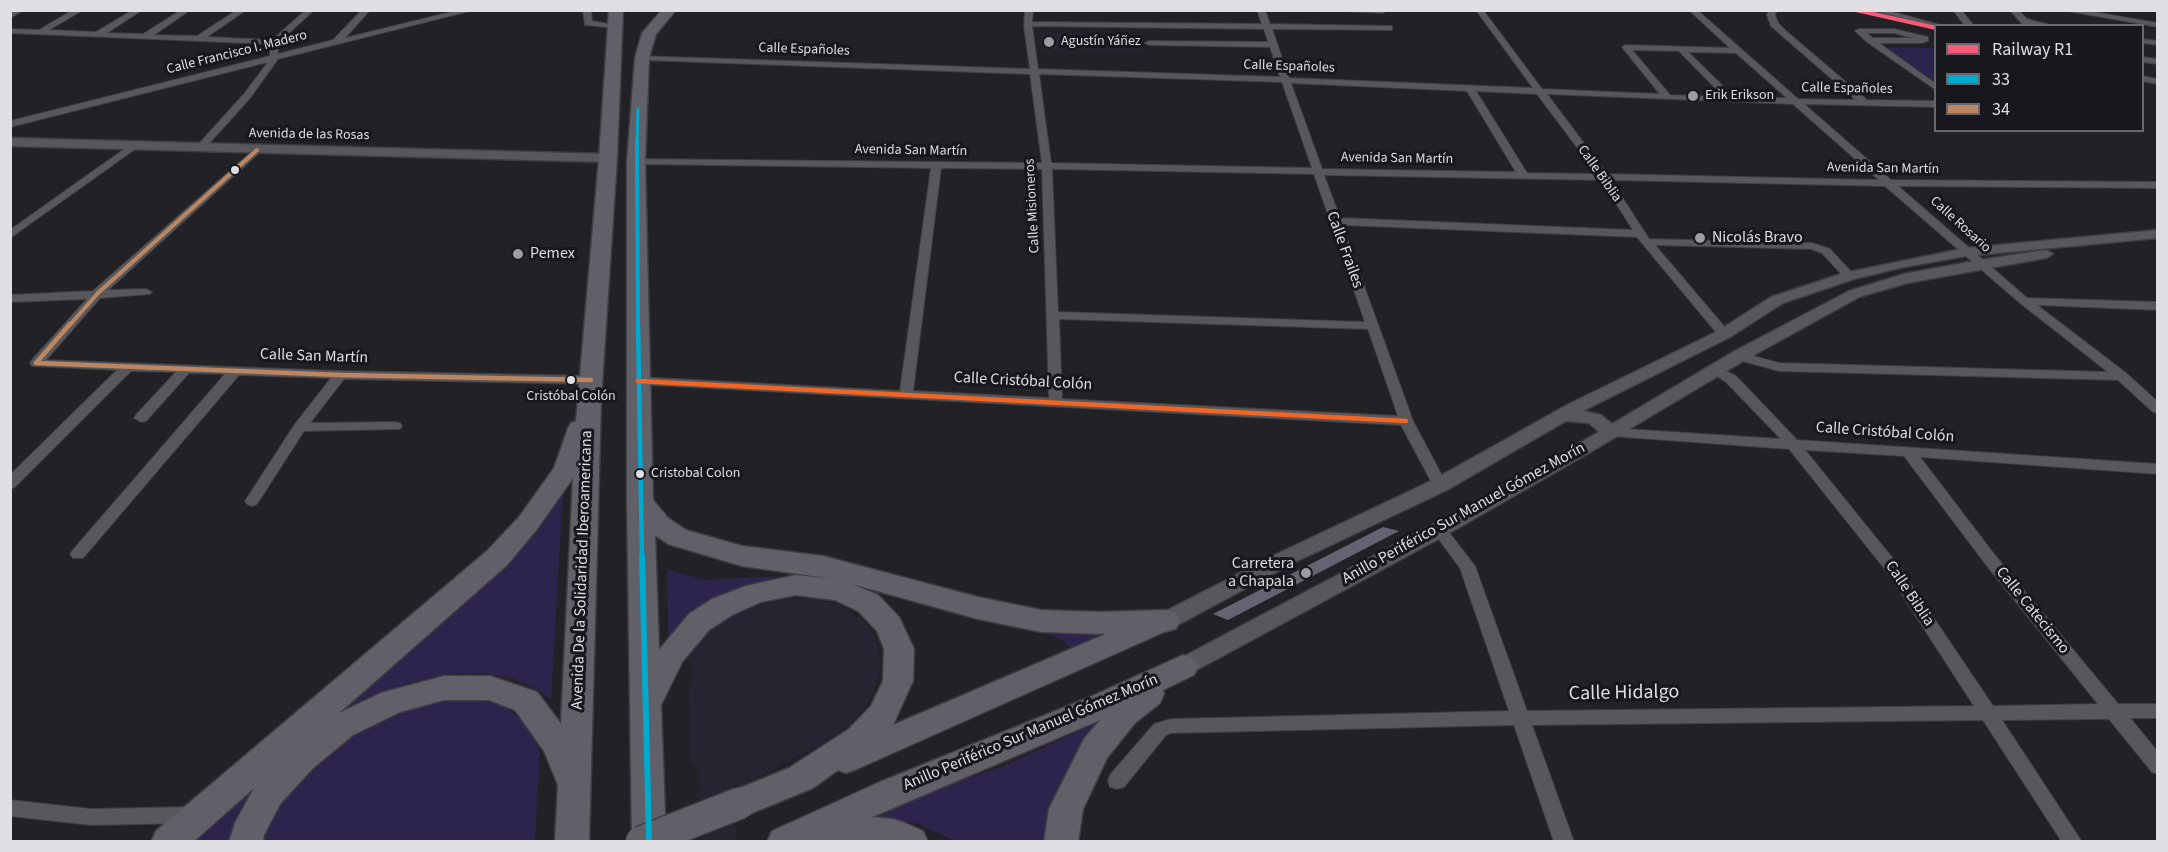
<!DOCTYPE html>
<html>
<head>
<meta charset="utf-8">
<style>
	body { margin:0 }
	#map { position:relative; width:2168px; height:852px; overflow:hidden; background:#222126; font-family:"Source Sans 3",sans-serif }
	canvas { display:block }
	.frame { position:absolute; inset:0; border:12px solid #dfdee3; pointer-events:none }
	.legend { position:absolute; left:1934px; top:24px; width:210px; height:108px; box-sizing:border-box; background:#18171d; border:2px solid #68676c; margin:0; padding:8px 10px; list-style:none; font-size:18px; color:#dfdee3 }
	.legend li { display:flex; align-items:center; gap:12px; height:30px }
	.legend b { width:30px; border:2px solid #68676c }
</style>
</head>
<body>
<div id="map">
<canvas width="2168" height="852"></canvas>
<div class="frame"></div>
<ul class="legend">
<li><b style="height:8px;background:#f75a77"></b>Railway R1</li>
<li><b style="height:8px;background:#00a9ce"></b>33</li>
<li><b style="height:8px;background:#bb8660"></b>34</li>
</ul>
</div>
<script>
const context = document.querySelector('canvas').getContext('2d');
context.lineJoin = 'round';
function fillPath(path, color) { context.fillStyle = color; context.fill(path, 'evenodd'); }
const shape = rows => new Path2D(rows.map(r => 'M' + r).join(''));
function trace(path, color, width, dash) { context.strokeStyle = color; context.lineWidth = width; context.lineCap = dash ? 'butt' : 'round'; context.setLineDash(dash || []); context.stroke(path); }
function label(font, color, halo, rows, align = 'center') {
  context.font = font + ' "Source Sans 3",sans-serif'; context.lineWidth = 6; context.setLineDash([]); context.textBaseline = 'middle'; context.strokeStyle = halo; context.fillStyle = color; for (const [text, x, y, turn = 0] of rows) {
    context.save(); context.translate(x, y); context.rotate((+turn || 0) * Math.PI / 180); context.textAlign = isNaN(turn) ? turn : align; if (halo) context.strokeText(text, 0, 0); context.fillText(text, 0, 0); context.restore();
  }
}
fillPath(shape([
	[1039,33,1141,35,1143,53,1041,51],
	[781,598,812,598,840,605,863,620,877,642,881,668,873,695,853,722,823,743,732,792,737,841,702,841,698,770,690,763,689,691,692,669,687,651,695,640,720,620,749,605]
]), '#262430');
fillPath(shape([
	[1887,48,1935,48,1935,85],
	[563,493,551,700,535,688,514,679,483,673,445,674,408,683,365,699,324,721,512,557],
	[667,569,702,580,780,576,747,586,668,644],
	[1034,629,1116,630,1071,649,1065,641],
	[439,698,476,698,507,708,529,726,540,752,535,841,263,842,263,835,281,796,311,760,395,709],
	[1103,720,1061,781,1052,804,1045,841,955,841,919,824,878,817,938,788,1002,767],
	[293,748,234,841,185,842]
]), '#2d244d');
fillPath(shape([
	[1383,527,1399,531,1228,620,1213,614]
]), '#656271');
const minor = shape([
	[14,10,24,10,10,18,10,13,14,10],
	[73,10,83,10,49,30,96,32,133,10,142,10,107,33,143,34,181,10,190,10,154,35,197,36,237,10,246,10,207,37,272,40,306,10,314,10,278,43,278,54,333,40,362,10,370,10,345,38,459,10,474,10,278,59,250,98,203,150,200,151,197,150,197,146,244,94,268,62,10,127,10,121,270,56,270,44,10,33,10,29,39,30,73,10],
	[583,10,591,10,592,21,620,26,616,28,585,25,583,10],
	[1025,10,1033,10,1032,22,1262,24,1257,10,1265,10,1270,24,1389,26,1392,26,1392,30,1272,29,1289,78,1533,88,1476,10,1483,10,1542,89,1660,94,1622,47,1626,45,1730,48,1689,10,1697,10,1798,99,1856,100,1771,26,1767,15,1769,10,1777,10,1775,15,1778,23,1786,31,1867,100,1936,101,1936,107,1804,104,1891,180,2158,182,2158,188,1898,186,2027,298,2158,302,2158,310,2037,305,2126,373,2158,402,2158,413,2153,412,2118,380,1779,371,1735,359,1733,356,1735,353,1739,352,1779,363,2108,372,2020,303,1885,186,1611,180,1649,239,1812,243,1830,249,1855,276,1849,279,1845,278,1822,253,1811,249,1655,245,1728,331,1730,334,1728,337,1724,338,1720,337,1637,237,1342,225,1413,421,1447,485,1440,490,1433,485,1401,425,633,384,632,381,638,377,900,391,931,168,636,164,633,163,633,159,1042,163,1030,74,642,60,638,58,639,56,1030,69,1024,26,1025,10],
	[1032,26,1264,29,1268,42,1149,41,1145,43,1149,45,1270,47,1280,77,1038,69,1032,26],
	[1632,50,1679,51,1724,97,1670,95,1632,50],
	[1688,52,1736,53,1787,98,1734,97,1688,52],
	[1039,74,1282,82,1312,168,1051,163,1039,74],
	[1291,83,1467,91,1516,172,1322,169,1291,83],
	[1476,91,1537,94,1597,174,1527,173,1476,91],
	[1547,94,1793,104,1879,180,1607,174,1547,94],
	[941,168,1042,169,1049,398,913,391,941,168],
	[1052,169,1314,174,1365,322,1058,312,1052,169],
	[1324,175,1601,180,1633,230,1340,218,1324,175],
	[1059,319,1368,329,1398,416,1062,399,1059,319],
	[1328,10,1385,10,1386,11,1382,13,1328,10],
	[1872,10,1886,10,1944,26,1936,26,1936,27,1872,10],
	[1953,10,1961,10,1974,26,1965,26,1953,10],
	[2010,10,2018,10,2027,19,2054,26,2024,26,2010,10],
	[2062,10,2082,10,2158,23,2158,27,2062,10],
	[1859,29,1894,29,1928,37,1928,41,1922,43,1879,43,1936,84,1936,90,1867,42,1855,31,1859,29],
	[1867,33,1894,33,1913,38,1872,38,1867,33],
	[2142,39,2158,41,2158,45,2142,43,2142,39],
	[2142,57,2158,59,2158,64,2142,62,2142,57],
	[2142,76,2158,79,2158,84,2142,81,2142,76],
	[130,145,138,147,10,238,10,230,130,145],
	[257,147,262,150,260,152,108,290,146,289,152,292,150,294,100,298,46,360,340,371,591,376,597,380,591,384,344,379,310,423,395,422,400,423,402,426,400,429,304,431,257,504,252,506,247,504,245,501,247,498,295,424,331,378,239,375,83,558,73,558,70,554,73,550,225,374,189,373,146,421,141,422,134,418,136,415,176,372,131,371,15,487,10,489,10,475,117,370,32,366,30,363,32,360,87,299,10,302,10,295,93,291,257,147],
	[1716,366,1736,376,1797,440,2158,464,2158,474,1920,457,1994,554,2118,704,2158,704,2158,718,2130,718,2158,752,2158,774,2152,772,2109,719,2002,720,2082,842,2062,842,1983,720,1532,725,1574,842,1554,842,1514,725,1171,733,1166,735,1124,787,1117,789,1110,787,1108,781,1110,775,1154,724,1171,719,1509,711,1460,568,1432,530,1434,526,1439,525,1444,526,1475,566,1527,711,1974,706,1888,573,1789,449,1610,436,1603,432,1610,428,1781,439,1726,382,1712,373,1710,370,1716,366],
	[1805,450,1904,456,1984,562,2098,704,1993,706,1898,565,1805,450],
	[10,800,91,809,191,807,198,809,201,815,198,821,191,823,91,825,10,816,10,800]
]);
const tertiary = shape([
	[10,138,608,154,614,158,608,162,10,146,10,138],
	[2158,230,2158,238,1966,256,1904,267,1854,279,1783,303,1730,337,1583,411,1601,415,1612,424,1733,352,1849,291,1904,274,1980,260,2046,250,2053,254,2046,258,1907,283,1859,297,1745,360,1594,450,1446,535,1191,673,1183,676,1175,673,1172,667,1175,661,1432,525,1599,432,1589,423,1566,421,1447,490,1293,563,1174,627,1166,629,1158,627,1155,621,1158,615,1279,553,1433,480,1567,405,1718,331,1771,297,1844,273,1966,248,2158,230]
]);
const trunk = shape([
	[609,10,623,10,617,158,601,400,589,842,555,842,558,785,544,751,515,710,489,700,444,700,400,712,353,735,313,768,280,804,264,835,263,842,229,842,235,823,254,788,193,842,151,842,156,831,487,551,519,517,554,468,568,428,571,423,576,421,599,158,609,10],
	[573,478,561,724,537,692,490,676,444,676,381,693,339,713,507,565,537,529,573,478],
	[662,10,676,10,656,34,649,58,645,161,653,500,668,518,686,530,742,546,823,556,978,597,1041,610,1100,612,1166,610,1176,613,1180,621,1176,629,1164,632,857,769,846,773,838,770,813,788,740,818,728,813,723,803,728,793,789,768,849,729,871,706,883,681,884,649,877,631,858,611,835,600,796,595,761,602,732,615,709,630,682,662,661,705,666,842,632,842,627,501,627,161,635,58,642,33,662,10],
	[655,535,668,544,742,566,834,579,796,575,746,586,712,599,689,614,659,650,655,535],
	[852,584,978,619,1041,632,1106,634,893,725,913,681,914,649,899,617,878,595,852,584],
	[1183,655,1194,659,1198,667,1194,675,1163,690,1164,694,1160,703,1135,723,1107,758,1083,809,1078,842,1044,842,1049,809,1084,739,1100,720,872,817,893,819,905,823,923,831,928,842,767,842,772,831,880,782,1090,697,1183,655]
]);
trace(minor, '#3e3d41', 2);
trace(tertiary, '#3e3d41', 3);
trace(trunk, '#3e3d41', 3);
fillPath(minor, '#58575b');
fillPath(tertiary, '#58575b');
fillPath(trunk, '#615f68');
const trunkBridge = shape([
	[641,842,740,803]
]);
trace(trunkBridge, '#3e3d41', 34, []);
trace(trunkBridge, '#615f68', 31);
trace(shape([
	[637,144,638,109]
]), '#00a9ce', 3);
trace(shape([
	[637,142,638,326]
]), '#00a9ce', 4);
trace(shape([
	[638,324,642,558]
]), '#00a9ce', 4.5);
trace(shape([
	[642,556,649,842]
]), '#00a9ce', 6);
trace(shape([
	[69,326,98,293,257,150]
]), '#bb8660', 4);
trace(shape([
	[70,324,36,363,340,375,591,380]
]), '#bb8660', 4.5);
trace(shape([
	[638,381,1406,421]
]), '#f26522', 4.5);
trace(shape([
	[1856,10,1936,28]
]), '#f75a77', 4);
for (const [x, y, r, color] of [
	[1049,42,6,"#9d9ca1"],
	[1693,96,6,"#9d9ca1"],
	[235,170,5,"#dfdee3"],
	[1700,238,6,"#9d9ca1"],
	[518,254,6,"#9d9ca1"],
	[571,380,5,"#dfdee3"],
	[640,474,5,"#dfdee3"],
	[1306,573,6,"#9d9ca1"]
]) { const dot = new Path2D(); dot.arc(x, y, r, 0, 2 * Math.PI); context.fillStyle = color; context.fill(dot); trace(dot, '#18171d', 2); }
label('14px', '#dfdee3', '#18171d', [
	["Agustín Yáñez",1061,42],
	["Erik Erikson",1705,96]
], 'left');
label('14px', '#dfdee3', '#18171d', [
	["Calle Españoles",804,50,2],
	["Calle Francisco I. Madero",237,53,-14],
	["Calle Españoles",1289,67,2],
	["Calle Españoles",1847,89,1],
	["Avenida de las Rosas",309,135,1],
	["Avenida San Martín",911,151,1],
	["Avenida San Martín",1397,159,1],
	["Avenida San Martín",1883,169,1],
	["Calle Biblia",1599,174,55],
	["Calle Misioneros",1033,206,-93],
	["Calle Rosario",1960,225,42]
]);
label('14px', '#dfdee3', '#18171d', [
	["Cristóbal Colón",571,397],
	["Cristobal Colon",651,474,"left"]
]);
label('16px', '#dfdee3', '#18171d', [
	["Nicolás Bravo",1712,238],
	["Pemex",530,254],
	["Carretera",1294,564,"right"],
	["a Chapala",1294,582,"right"]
], 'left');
label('16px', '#dfdee3', '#18171d', [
	["Calle Frailes",1344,250,70],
	["Calle San Martín",314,357,2],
	["Calle Cristóbal Colón",1023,382,3],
	["Calle Cristóbal Colón",1885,433,4],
	["Anillo Periférico Sur Manuel Gómez Morín",1464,514,-29],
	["Avenida De la Solidaridad Iberoamericana",583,570,-88],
	["Calle Biblia",1909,594,56],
	["Calle Catecismo",2032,611,51],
	["Anillo Periférico Sur Manuel Gómez Morín",1031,733,-23]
]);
label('20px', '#dfdee3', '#18171d', [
	["Calle Hidalgo",1624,694,-1]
]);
</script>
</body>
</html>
